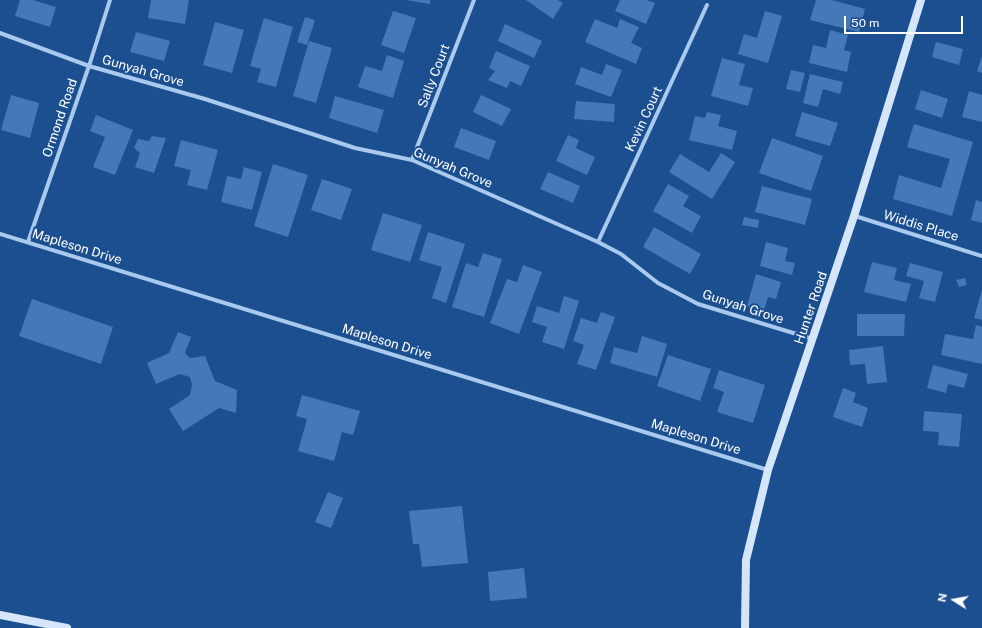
<!DOCTYPE html>
<html>
<head>
<meta charset="utf-8">
<style>
  body { margin:0 }
  #map { position:relative; width:982px; height:628px; overflow:hidden; background:#1b4f8f; font-family:"Public Sans",sans-serif }
  canvas { display:block }
  .north { position:absolute; left:934px; top:580px; width:40px; height:40px; -webkit-text-stroke:3px #1b4f8f; paint-order:stroke; rotate:281deg; font-size:11px; font-weight:700; line-height:16px; text-align:center; color:#fff }
  .north::after { content:''; display:block; margin:auto; width:14px; height:18px; background:#fff; clip-path:polygon(50% 0,100% 100%,50% 72%,0 100%) }
  .scale { position:absolute; left:844px; top:16px; width:119px; height:18px; box-sizing:border-box; border:2px solid #fff; border-top:0; padding-left:5px; font-size:12px; line-height:14px; white-space:nowrap; color:#fff; -webkit-text-stroke:3px #1b4f8f; paint-order:stroke }
</style>
</head>
<body>
<div id="map">
<canvas width="982" height="628"></canvas>
<div class="north">N</div>
<div class="scale">50 m</div>
</div>
<script>
const c = document.querySelector('canvas').getContext('2d');
c.lineJoin = 'round';
function fillPath(path, color) { c.fillStyle = color; c.fill(path, 'evenodd'); }
const poly = rows => new Path2D(rows.map(r => 'M' + r).join(''));
function trace(path, color, width, dash) { c.strokeStyle = color; c.lineWidth = width; c.lineCap = dash ? 'butt' : 'round'; c.setLineDash(dash || []); c.stroke(path); }
function label(font, color, halo, rows, align = 'center') {
  c.font = font + ' "Public Sans",sans-serif'; c.lineWidth = 4; c.setLineDash([]); c.textBaseline = 'middle'; c.strokeStyle = halo; c.fillStyle = color; for (const [text, x, y, turn = 0] of rows) {
    c.save(); c.translate(x, y); c.rotate((+turn || 0) * Math.PI / 180); c.textAlign = isNaN(turn) ? turn : align; if (halo) c.strokeText(text, 0, 0); c.fillText(text, 0, 0); c.restore();
  }
}
fillPath(poly([
  [20,0,33,0,56,7,50,27,15,16],
  [151,0,189,0,185,24,148,18],
  [406,0,430,0,430,4],
  [526,0,558,0,563,3,553,19],
  [620,0,647,0,655,3,646,24,615,11],
  [816,0,832,0,865,9,859,32,810,20],
  [393,11,416,18,404,53,381,45],
  [765,11,782,16,768,63,738,54,744,34,757,38],
  [305,17,315,20,307,45,297,42],
  [264,18,293,27,276,87,257,82,261,69,250,66],
  [595,19,617,28,620,19,639,27,631,43,642,48,636,64,585,42],
  [215,22,244,30,232,73,203,65],
  [505,24,542,41,534,58,498,41],
  [830,30,848,35,844,50,851,52,847,72,809,63,813,45,826,48],
  [136,32,170,41,164,61,130,52],
  [309,41,332,48,316,103,293,96],
  [936,42,963,49,959,65,932,57],
  [496,51,530,66,521,86,510,81,507,88,488,80,495,71,489,68],
  [387,55,404,61,393,98,358,87,365,66,382,71],
  [982,56,982,73,977,71],
  [722,58,745,64,739,85,753,88,748,106,711,96],
  [606,64,622,70,611,97,575,84,581,67,602,75],
  [791,70,805,73,800,92,786,89],
  [810,74,843,82,840,94,823,89,818,107,803,103],
  [921,90,948,99,942,118,915,109],
  [969,91,982,95,982,122,962,117],
  [11,95,39,103,30,138,1,130],
  [481,95,511,109,502,126,473,112],
  [335,96,384,110,377,133,329,118],
  [576,101,615,104,614,122,574,119],
  [707,112,721,115,718,126,737,131,732,150,689,140,695,116,705,118],
  [802,112,838,123,830,146,795,136],
  [96,115,133,130,115,175,93,167,105,137,90,131],
  [914,124,973,142,952,216,893,199,899,175,941,188,950,159,907,147],
  [461,128,496,141,489,160,454,147],
  [568,135,579,140,576,148,595,157,587,175,556,161],
  [152,136,166,138,154,173,135,167,140,153,134,148,138,139,149,141],
  [772,138,823,156,811,191,759,173],
  [181,140,218,150,207,190,187,185,191,170,174,166],
  [721,153,735,162,712,199,669,172,680,154,709,172],
  [273,164,308,175,288,237,254,226],
  [244,167,262,172,252,210,221,202,227,176,241,179],
  [548,172,580,186,573,203,540,189],
  [322,179,352,189,341,220,311,210],
  [668,184,689,196,683,206,701,216,692,233,653,211],
  [762,186,812,199,805,225,755,212],
  [976,200,982,202,982,223,971,220],
  [383,213,422,225,410,262,371,250],
  [744,217,759,220,758,228,742,225],
  [654,227,701,254,690,274,643,247],
  [428,232,465,244,446,303,432,298,442,267,419,260],
  [766,242,788,248,785,261,795,263,792,275,760,266],
  [483,253,502,259,484,317,452,307,466,263,478,267],
  [872,262,897,268,894,280,911,284,906,302,864,292],
  [910,263,943,272,935,302,919,298,924,281,906,276],
  [523,265,542,272,519,334,490,323,507,279,517,282],
  [756,274,781,282,776,299,768,297,764,310,747,306],
  [965,278,967,285,959,287,956,280],
  [982,290,982,320,974,318],
  [564,296,579,301,564,349,542,342,547,327,532,322,537,306,559,313],
  [32,299,113,327,101,364,19,336],
  [601,312,615,317,596,370,577,364,584,345,573,341,581,318,597,323],
  [857,314,905,314,904,336,857,336],
  [976,325,982,327,982,364,941,355,945,334,973,339],
  [178,332,191,337,185,353,190,358,205,356,215,381,237,390,236,413,219,408,183,431,169,409,190,395,192,385,190,377,180,374,156,384,147,363,169,353],
  [642,336,667,344,657,377,610,363,614,347,637,353],
  [883,346,887,382,867,384,865,364,850,365,849,350],
  [668,355,711,369,700,401,657,386],
  [933,365,968,374,964,388,948,384,946,393,927,388],
  [719,370,765,385,753,423,717,412,724,392,713,388],
  [843,388,856,393,853,402,868,408,862,427,833,417],
  [302,395,360,411,353,435,342,432,334,461,298,451,307,419,296,416],
  [924,411,962,414,959,447,938,445,939,432,923,431],
  [328,492,343,498,331,528,315,522],
  [462,506,468,563,422,567,419,544,413,544,409,511],
  [524,568,527,598,490,601,488,572]
]), '#4478b7');
trace(poly([
  [0,33,89,66,205,99,355,148,412,160,598,242,621,254,658,283,698,304,813,339],
  [412,160,474,0],
  [855,216,982,256],
  [0,234,768,470],
  [28,242,89,66,110,0],
  [598,242,707,5]
]), '#a9c9ee', 4);
trace(poly([
  [0,615,67,628],
  [745,628,746,560,768,470,854,216,921,0]
]), '#d6e6fa', 8);
label('13px', '#fff', '#1b4f8f', [
  ["Gunyah Grove",143,71,16],
  ["Sally Court",434,76,-69],
  ["Ormond Road",60,118,-71],
  ["Kevin Court",644,119,-65],
  ["Gunyah Grove",453,168,23],
  ["Widdis Place",921,226,17],
  ["Mapleson Drive",77,247,17],
  ["Gunyah Grove",743,307,18],
  ["Hunter Road",811,308,-71],
  ["Mapleson Drive",387,342,17],
  ["Mapleson Drive",696,437,17]
]);
</script>
</body>
</html>
